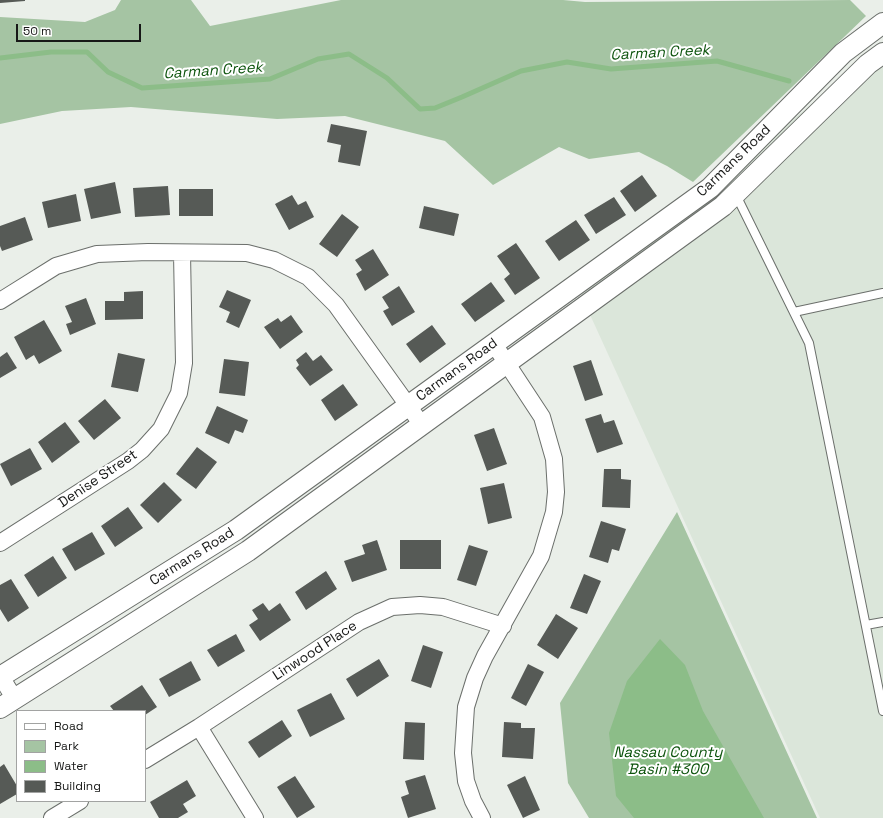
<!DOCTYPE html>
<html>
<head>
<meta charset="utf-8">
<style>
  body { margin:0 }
  #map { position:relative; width:883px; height:818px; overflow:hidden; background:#eaefe9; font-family:"Space Grotesk",sans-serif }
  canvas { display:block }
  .legend { position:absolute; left:16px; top:710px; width:130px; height:92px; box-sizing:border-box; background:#fff; border:1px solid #a2a3a2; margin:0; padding:5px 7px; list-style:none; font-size:12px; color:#171817 }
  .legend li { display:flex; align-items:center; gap:8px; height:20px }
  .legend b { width:20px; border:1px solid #a2a3a2 }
  .scale { position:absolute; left:16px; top:24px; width:125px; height:18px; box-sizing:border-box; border:2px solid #171817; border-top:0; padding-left:5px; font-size:12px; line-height:14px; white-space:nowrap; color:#171817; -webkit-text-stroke:3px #fff; paint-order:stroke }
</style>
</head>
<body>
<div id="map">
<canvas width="883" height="818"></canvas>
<ul class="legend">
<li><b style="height:5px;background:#fff"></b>Road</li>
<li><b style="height:11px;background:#a5c4a3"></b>Park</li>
<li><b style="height:11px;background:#8cbd88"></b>Water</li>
<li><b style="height:11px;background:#565a56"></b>Building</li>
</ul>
<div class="scale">50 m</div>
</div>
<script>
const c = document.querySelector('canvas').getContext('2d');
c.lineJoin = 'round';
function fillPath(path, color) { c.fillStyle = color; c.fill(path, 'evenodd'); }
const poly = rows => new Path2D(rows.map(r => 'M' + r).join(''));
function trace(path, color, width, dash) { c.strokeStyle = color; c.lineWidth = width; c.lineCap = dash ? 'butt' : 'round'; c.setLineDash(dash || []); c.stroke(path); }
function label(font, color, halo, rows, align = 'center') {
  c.font = font + ' "Space Grotesk",sans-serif'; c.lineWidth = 4; c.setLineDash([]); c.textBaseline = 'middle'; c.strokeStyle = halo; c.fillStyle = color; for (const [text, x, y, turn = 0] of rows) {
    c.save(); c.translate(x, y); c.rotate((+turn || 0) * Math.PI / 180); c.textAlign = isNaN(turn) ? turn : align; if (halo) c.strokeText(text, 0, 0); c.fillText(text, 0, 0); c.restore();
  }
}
fillPath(poly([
  [883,45,883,818,820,818,581,295]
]), '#dbe6da');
fillPath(poly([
  [121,0,191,0,210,26,341,0,563,0,585,2,850,0,866,16,693,182,667,166,639,152,589,159,559,147,493,185,445,141,345,116,277,119,131,107,62,111,0,124,0,17,85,22,115,10],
  [677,512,817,818,589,818,568,783,560,703]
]), '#a5c4a3');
fillPath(poly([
  [660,639,685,665,703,711,764,818,634,818,616,796,609,733,627,681]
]), '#8cbd88');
trace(poly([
  [0,58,51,52,87,52,108,72,142,88,270,79,318,59,349,54,387,78,420,109,435,108,462,97,521,71,567,62,611,69,717,61,789,81]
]), '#8cbd88', 5);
fillPath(poly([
  [0,0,25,0,25,1,0,3],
  [331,124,367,131,360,166,338,162,341,145,327,142],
  [642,175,657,196,635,212,620,191],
  [115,182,121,213,91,219,84,189],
  [168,186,170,215,135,217,133,188],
  [179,189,213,189,213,216,179,216],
  [76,194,81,221,48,228,42,202],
  [292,195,298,205,306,201,314,217,289,230,275,204],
  [614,197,626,215,596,234,584,215],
  [424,206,459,214,454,236,419,228],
  [342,214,359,227,337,257,319,244],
  [25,217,33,240,2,251,0,246,0,226],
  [576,220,590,240,559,261,545,241],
  [516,243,540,278,515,295,504,279,510,274,497,256],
  [373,249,389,275,365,291,356,274,362,270,355,260],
  [491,282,505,301,475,322,461,304],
  [399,286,415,312,392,326,383,311,389,308,382,297],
  [227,290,251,300,239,328,226,322,230,312,219,307],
  [143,291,143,319,105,320,105,301,124,301,124,292],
  [86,298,96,324,70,335,66,324,72,322,65,306],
  [291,315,303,332,280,349,264,327,278,318,281,322],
  [44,320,62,351,39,364,34,355,26,360,14,337],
  [432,325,446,344,420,363,406,344],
  [7,352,17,368,0,378,0,357],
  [306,352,313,361,321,355,333,370,310,386,296,368,299,365,296,360],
  [118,353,145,359,138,392,111,387],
  [224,359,249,362,245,396,219,393],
  [591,360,603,395,585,401,573,366],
  [343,384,358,405,335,421,321,400],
  [105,399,121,418,94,440,78,421],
  [217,406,248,420,243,433,235,430,229,444,205,433],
  [601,414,604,423,614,420,623,444,597,453,585,419],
  [65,422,80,442,52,463,38,442],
  [494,428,507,464,487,471,474,435],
  [197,447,217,462,196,489,176,474],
  [30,448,42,469,11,486,0,464],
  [604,469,621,469,621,479,631,480,630,508,602,507],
  [164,482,182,500,158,523,140,505],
  [504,483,512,518,488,524,480,488],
  [128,507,143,528,115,547,101,526],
  [601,521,626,529,619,551,612,549,608,563,589,557],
  [92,532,105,554,75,571,62,549],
  [377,540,387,570,352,582,344,561,365,554,362,545],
  [400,540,441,540,441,569,400,569],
  [469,545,488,551,476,586,457,580],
  [53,556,67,578,38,597,24,575],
  [326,571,337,589,306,610,295,592],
  [584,574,601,581,587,614,570,608],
  [11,579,29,608,8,622,0,609,0,585],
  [263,603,269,611,280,603,291,620,260,641,249,625,258,619,252,610],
  [556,614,578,628,558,659,537,645],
  [236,634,245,651,218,667,207,650],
  [423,645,443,652,431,688,411,681],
  [379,659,389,676,357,697,346,679],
  [191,661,201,680,169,697,159,679],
  [528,664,544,672,526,706,511,698],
  [142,685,157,707,145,715,145,711,114,711,110,706],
  [331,693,345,719,310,737,297,710],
  [282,720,292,736,259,758,248,742],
  [405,722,425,723,424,760,403,759],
  [504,722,521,723,521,728,535,728,533,759,502,757],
  [4,764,17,786,17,794,0,804,0,767],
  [425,775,436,809,408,818,401,797,409,794,405,781],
  [295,776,315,807,297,818,277,787],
  [525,776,540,810,523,818,507,785],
  [187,780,196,796,183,804,188,812,178,818,159,818,150,802]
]), '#565a56');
const service = poly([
  [736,195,809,343,883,711],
  [794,312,883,293],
  [866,625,883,622]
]);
const minor = poly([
  [0,301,56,266,97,254,148,252,247,253,274,260,308,277,336,305,422,425],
  [0,543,128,461,142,450,161,429,179,393,184,363,182,253],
  [0,675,14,698],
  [199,727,255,818],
  [145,760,199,727,359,622,392,607,420,605,443,607,503,626],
  [52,818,80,801],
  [482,818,473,801,466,781,463,753,466,707,475,678,485,656,541,556,554,512,556,492,554,459,542,417,494,344]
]);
const tertiary = poly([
  [0,677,236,530,710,188,843,53,883,23],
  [0,708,248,551,723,206,868,64,883,53]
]);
trace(service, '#6b6f6b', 10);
trace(minor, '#6b6f6b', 18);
trace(tertiary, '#6b6f6b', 22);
trace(service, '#fff', 8);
trace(minor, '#fff', 16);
trace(tertiary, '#fff', 20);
label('14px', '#171817', '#fff', [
  ["Carmans Road",734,161,-44],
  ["Carmans Road",457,370,-36],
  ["Denise Street",98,479,-34],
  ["Carmans Road",192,557,-32],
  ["Linwood Place",315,651,-33]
]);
label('italic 15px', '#0c530c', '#fff', [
  ["Carman Creek",660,53,-3],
  ["Carman Creek",213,71,-4],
  ["Nassau County",668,753],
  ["Basin #300",668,770]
]);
</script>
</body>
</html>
